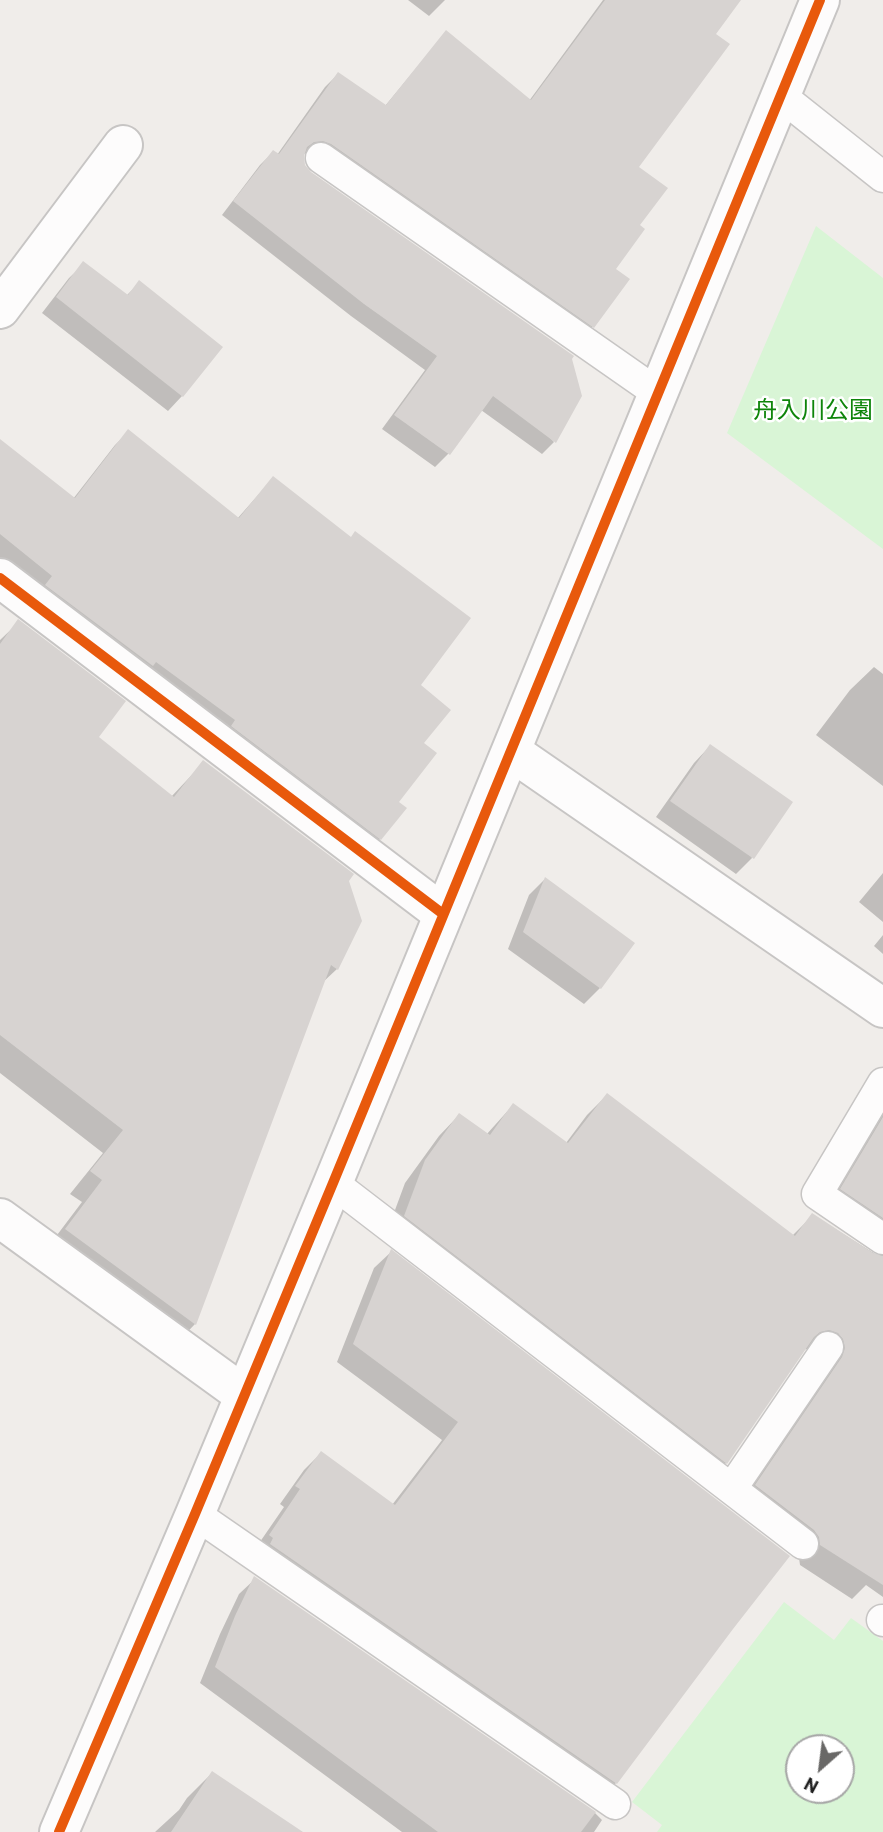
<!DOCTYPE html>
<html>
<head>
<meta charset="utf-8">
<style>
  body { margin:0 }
  #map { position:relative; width:883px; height:1832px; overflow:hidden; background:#f0edea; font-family:Barlow,sans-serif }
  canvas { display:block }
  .north { position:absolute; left:785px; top:1734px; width:70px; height:70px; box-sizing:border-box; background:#fff; border:2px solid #a6a6a6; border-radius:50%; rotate:208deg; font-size:19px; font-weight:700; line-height:28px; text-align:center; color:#212121 }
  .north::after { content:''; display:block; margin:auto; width:24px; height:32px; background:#696867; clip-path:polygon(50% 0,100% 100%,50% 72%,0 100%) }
</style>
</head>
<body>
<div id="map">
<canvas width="883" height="1832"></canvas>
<div class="north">N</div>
</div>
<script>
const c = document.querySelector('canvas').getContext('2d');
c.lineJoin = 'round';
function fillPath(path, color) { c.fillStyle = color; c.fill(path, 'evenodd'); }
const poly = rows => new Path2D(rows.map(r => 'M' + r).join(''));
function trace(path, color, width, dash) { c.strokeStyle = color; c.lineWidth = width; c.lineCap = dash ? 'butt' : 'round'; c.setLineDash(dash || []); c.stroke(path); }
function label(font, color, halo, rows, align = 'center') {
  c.font = font + ' Barlow,"Noto Sans JP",sans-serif'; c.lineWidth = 5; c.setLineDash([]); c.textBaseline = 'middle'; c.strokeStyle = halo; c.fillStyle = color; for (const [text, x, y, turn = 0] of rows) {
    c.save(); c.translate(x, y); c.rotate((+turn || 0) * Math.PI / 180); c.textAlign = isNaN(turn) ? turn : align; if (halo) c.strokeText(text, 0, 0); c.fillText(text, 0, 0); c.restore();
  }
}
fillPath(poly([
  [816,226,883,278,883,549,727,433],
  [784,1602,834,1640,851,1618,883,1641,883,1832,657,1832,662,1825,632,1802],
  [841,1748,841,1790,799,1790,799,1748]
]), '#d9f5d6');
fillPath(poly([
  [408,0,445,0,429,16],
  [603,0,739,0,714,34,636,167,638,226,614,270,593,326,580,339,309,153,303,154,303,165,554,442,542,454,481,410,448,454,435,467,382,429,425,370,351,316,222,215,260,165,273,152,277,155,325,87,338,74,385,106,446,32,529,101],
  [84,264,126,296,139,283,182,396,168,411,42,313,69,278],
  [129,431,237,519,273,478,418,685,422,743,380,839,367,852,0,558,0,465,73,499,115,445],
  [19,622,96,737,171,797,204,762,347,881,337,969,322,983,195,1324,174,1346,45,1251,82,1202,70,1194,103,1153,0,1073,0,640],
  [874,667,883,674,883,786,816,735,850,690],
  [710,746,752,858,736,874,656,817,694,763],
  [883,873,883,922,859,902],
  [545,879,600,988,584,1004,508,949,529,895],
  [883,935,883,954,874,946],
  [607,1095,792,1236,813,1215,880,1257,878,1252,821,1210,883,1112,883,1597,866,1585,852,1599,800,1565,799,1558,736,1506,818,1353,807,1349,802,1350,726,1463,706,1483,385,1237,405,1183,439,1136,459,1115,486,1135,513,1105,566,1143,587,1115],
  [391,1252,616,1783,599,1800,253,1552,284,1507,280,1504,304,1470,321,1453,392,1505,442,1440,337,1362,374,1268],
  [255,1579,595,1813,602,1820,594,1832,402,1832,200,1683,220,1634,239,1594],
  [212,1773,300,1832,155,1832,179,1810,187,1798]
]), '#0003');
fillPath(poly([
  [605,0,741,0,716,34,730,44,639,167,668,188,640,225,645,229,616,269,630,279,594,328,331,144,323,141,314,142,307,147,304,156,305,165,311,172,574,356,572,359,582,396,556,443,493,396,450,455,394,415,437,356,364,304,233,201,273,150,279,154,338,72,386,105,446,30,531,100],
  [83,261,128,295,139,280,223,347,183,397,56,297],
  [128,429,239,518,273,476,351,537,355,531,471,618,421,685,451,710,424,743,437,753,399,802,407,808,381,840,231,726,235,720,156,662,153,666,45,585,52,576,0,534,0,439,75,498],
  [18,619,126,701,99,737,174,797,203,760,354,874,349,881,362,921,338,970,331,965,196,1325,65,1229,102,1180,90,1171,123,1130,0,1035,0,644],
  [710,744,793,802,754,859,670,801],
  [545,877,635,943,601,989,523,932],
  [607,1093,795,1236,812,1213,873,1253,883,1256,883,1585,820,1545,819,1537,814,1530,755,1485,842,1357,845,1348,843,1339,838,1333,829,1330,820,1332,814,1337,727,1464,404,1216,425,1160,459,1113,490,1135,513,1103,568,1143],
  [883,1117,883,1218,840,1189],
  [391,1249,790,1556,733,1629,617,1784,270,1544,273,1538,269,1535,300,1489,295,1486,321,1451,395,1505,458,1422,353,1344],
  [254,1576,596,1812,581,1832,438,1832,215,1667,235,1616],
  [212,1771,303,1832,171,1832]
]), '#d7d3d1');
const service = poly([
  [781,96,883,177],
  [321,158,659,394],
  [883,1083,817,1194,883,1239],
  [333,1183,803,1544],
  [732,1488,828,1347],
  [195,1514,615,1804],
  [882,1620,883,1621]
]);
const minor = poly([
  [0,309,123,145],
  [0,578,443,914],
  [512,752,883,1008],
  [0,1218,244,1395]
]);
const tertiary = poly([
  [59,1832,195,1514,333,1183,820,0]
]);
trace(service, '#c7c5c4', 33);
trace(minor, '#c7c5c4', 42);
trace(tertiary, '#c7c5c4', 42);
trace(service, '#fdfcfc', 30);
trace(minor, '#fdfcfc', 38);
trace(tertiary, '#fdfcfc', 38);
trace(poly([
  [0,578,443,914],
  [59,1832,195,1514,333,1183,820,0]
]), '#e8590c', 10);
label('24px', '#0e850a', '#fff', [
  ["舟入川公園",813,410]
]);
</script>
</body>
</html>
